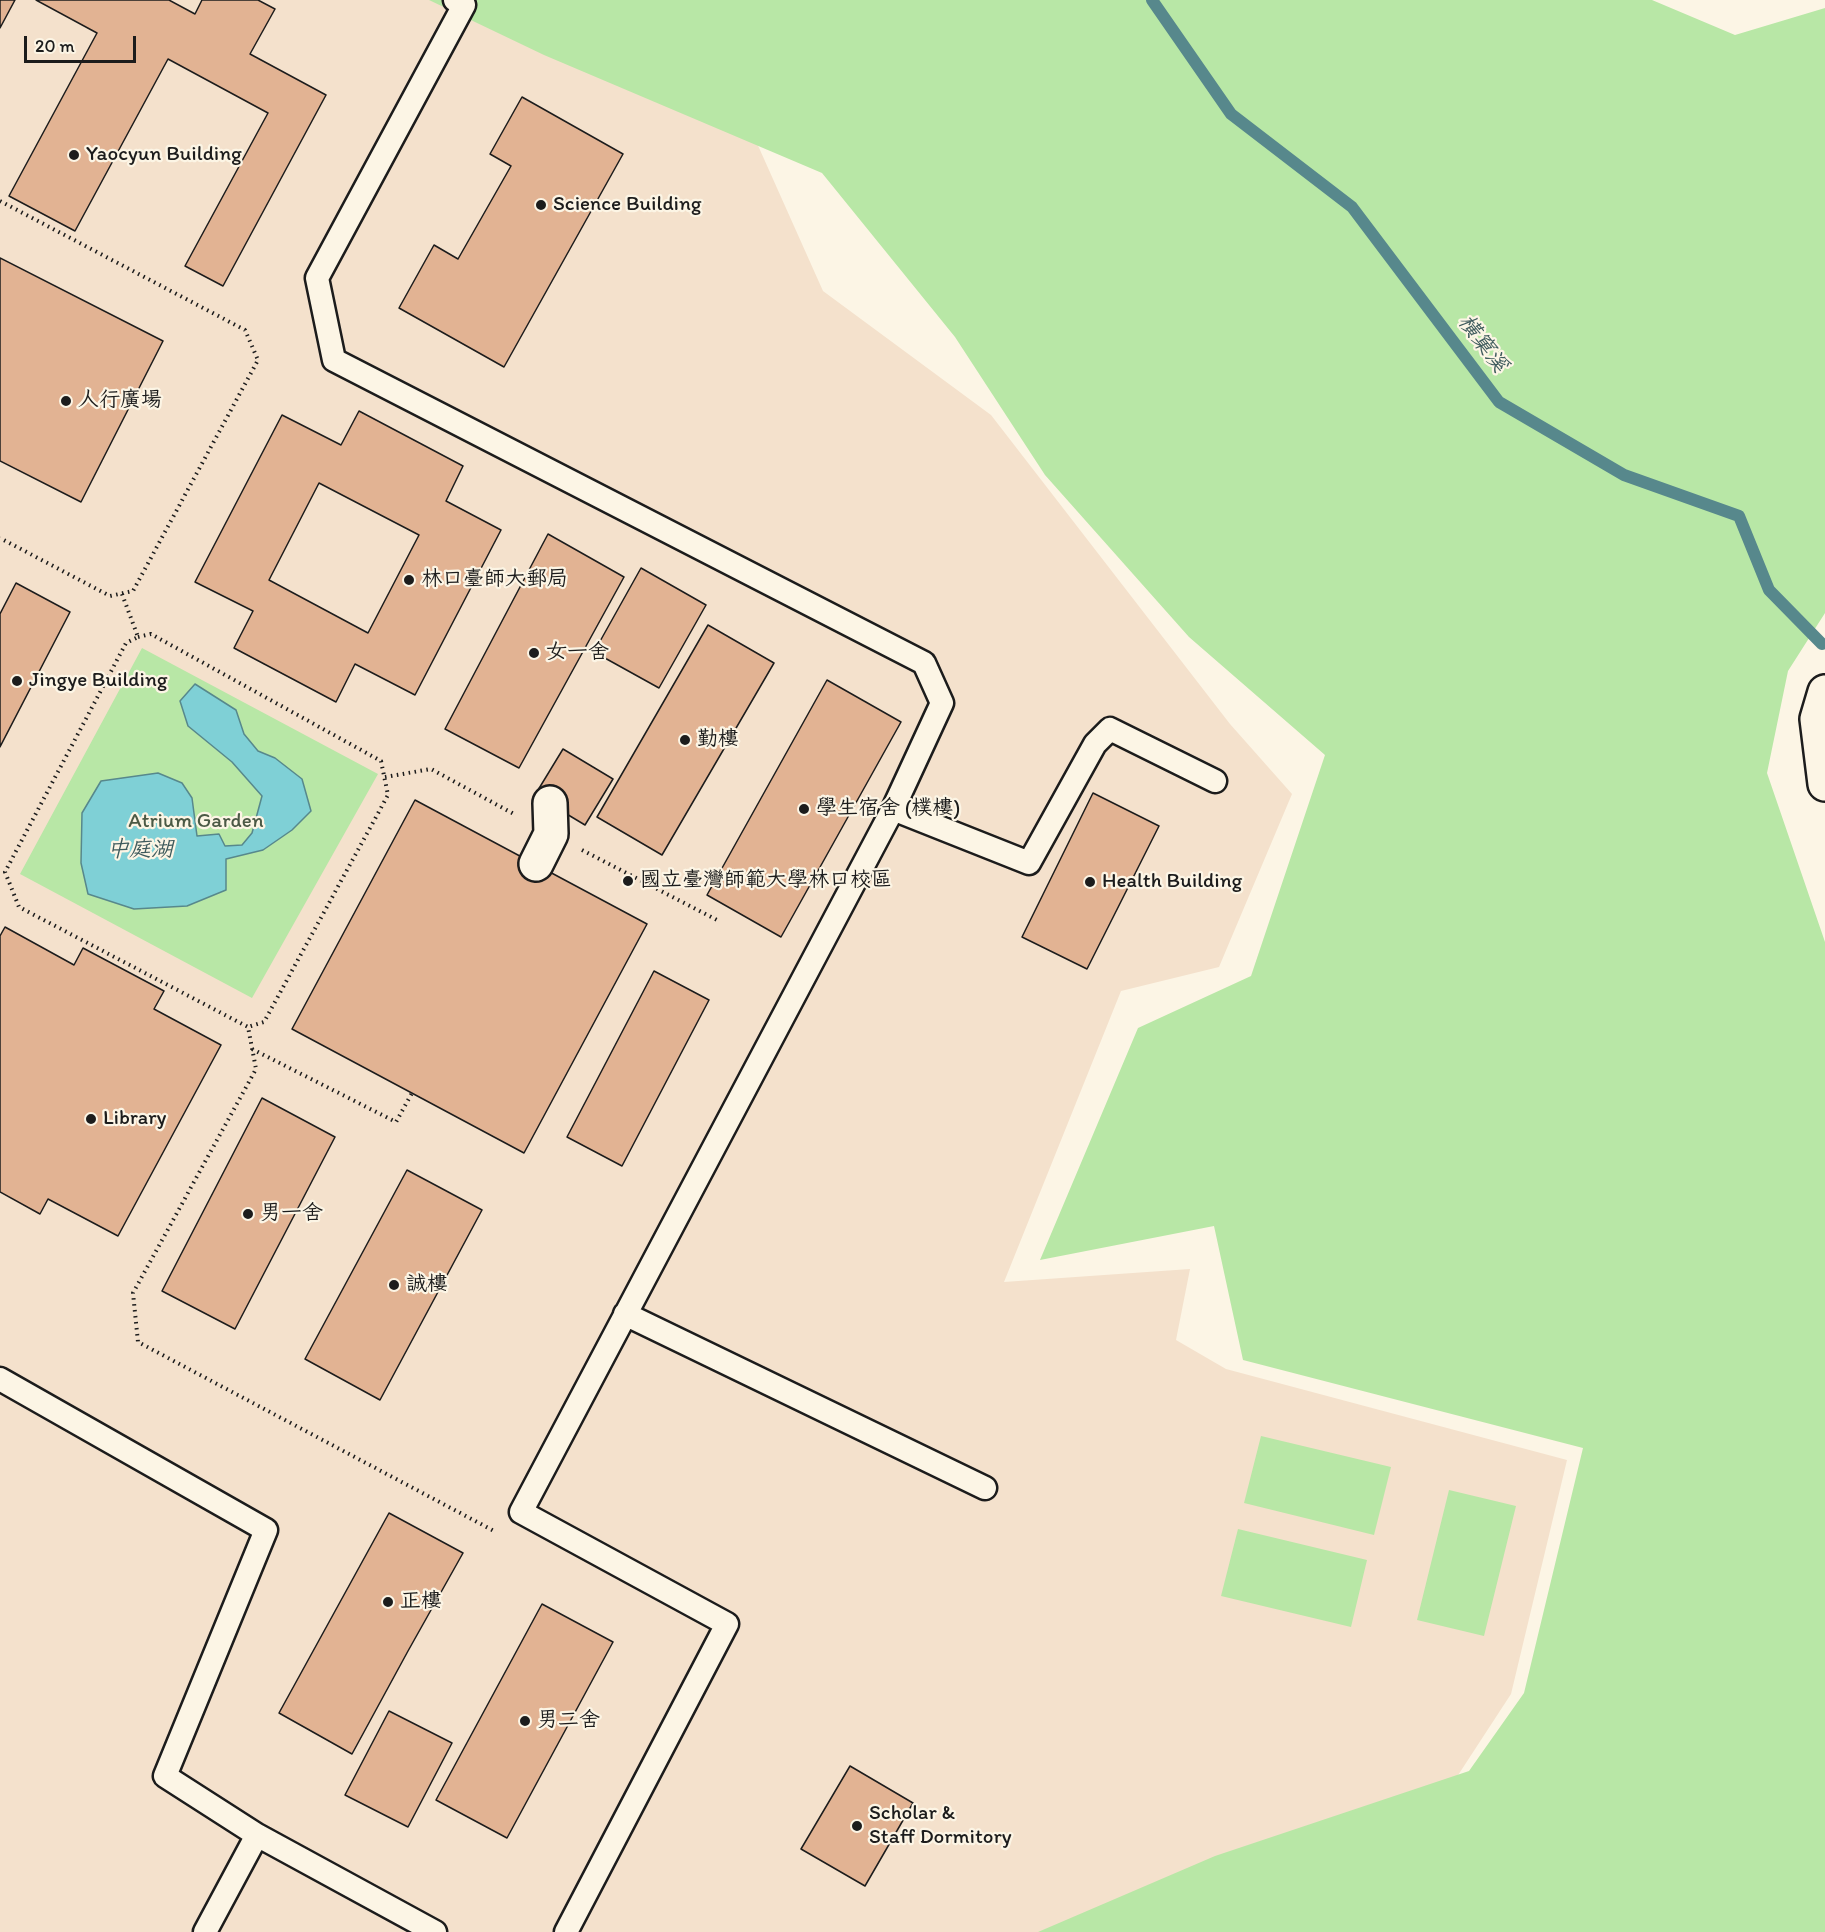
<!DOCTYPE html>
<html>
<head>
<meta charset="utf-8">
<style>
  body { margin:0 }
  #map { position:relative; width:1825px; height:1932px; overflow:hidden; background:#fcf5e5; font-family:Itim,sans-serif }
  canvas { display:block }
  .scale { position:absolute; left:24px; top:36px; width:112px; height:27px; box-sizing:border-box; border:3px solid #1c1c1c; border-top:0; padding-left:8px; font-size:18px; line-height:21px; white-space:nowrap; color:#1c1c1c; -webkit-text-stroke:4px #fcf5e5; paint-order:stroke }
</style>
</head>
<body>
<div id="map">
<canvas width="1825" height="1932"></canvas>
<div class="scale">20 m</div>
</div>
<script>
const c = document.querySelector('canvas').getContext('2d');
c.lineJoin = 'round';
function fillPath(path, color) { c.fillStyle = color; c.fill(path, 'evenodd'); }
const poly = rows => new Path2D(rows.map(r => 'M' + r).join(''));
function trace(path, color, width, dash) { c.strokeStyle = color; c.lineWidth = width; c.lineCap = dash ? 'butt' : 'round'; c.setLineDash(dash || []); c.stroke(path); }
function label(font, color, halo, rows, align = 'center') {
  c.font = font + ' Itim,"LXGW WenKai TC",sans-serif'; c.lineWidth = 4.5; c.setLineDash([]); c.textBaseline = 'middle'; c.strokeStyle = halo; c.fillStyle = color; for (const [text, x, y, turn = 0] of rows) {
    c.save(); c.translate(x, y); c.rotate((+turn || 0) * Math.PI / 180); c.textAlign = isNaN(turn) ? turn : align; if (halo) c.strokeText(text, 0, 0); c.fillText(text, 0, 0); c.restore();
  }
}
fillPath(poly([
  [0,0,693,0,823,291,991,415,1230,724,1292,794,1219,967,1121,991,1004,1282,1190,1269,1176,1340,1226,1369,1567,1460,1511,1694,1417,1838,1122,1932,0,1932]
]), '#f4e1cc');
fillPath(poly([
  [429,0,1652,0,1735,35,1825,8,1825,613,1788,671,1767,773,1825,942,1825,1932,1038,1932,1215,1856,1469,1771,1524,1693,1583,1448,1243,1360,1214,1226,1040,1260,1138,1028,1251,976,1325,755,1189,637,1045,475,955,337,822,173,544,55],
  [142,648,378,774,252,998,20,874],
  [1261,1436,1391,1467,1374,1535,1244,1503],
  [1449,1490,1516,1506,1484,1636,1417,1620],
  [1238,1529,1367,1560,1351,1627,1221,1596]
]), '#b8e7a6');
const water = poly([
  [195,684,236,710,244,734,258,751,275,758,302,779,311,811,292,830,263,850,226,859,226,890,187,906,134,909,88,894,81,863,82,813,101,781,158,773,182,783,192,798,197,836,219,834,225,846,242,845,252,833,262,796,232,762,188,726,180,701,195,684]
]);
fillPath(water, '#7fd0d6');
trace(water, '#57888c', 1.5);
trace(poly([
  [1152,0,1231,114,1352,207,1499,402,1624,475,1739,516,1769,590,1822,644]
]), '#57888c', 12);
const building = poly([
  [0,0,15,0,0,28,0,0],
  [36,0,169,0,195,14,202,0,258,0,275,9,250,54,326,95,223,286,185,266,268,113,168,59,75,231,9,196,97,33,36,0],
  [522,97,623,154,504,367,399,308,434,245,458,259,511,166,490,154,522,97],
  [0,258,163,341,81,502,0,461,0,258],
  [359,411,463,466,446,501,501,530,415,695,355,664,336,702,234,648,253,611,195,582,282,415,341,445,359,411],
  [319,483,419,535,368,633,269,580,319,483],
  [548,534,624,577,519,768,445,729,548,534],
  [641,568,706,605,659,688,594,652,641,568],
  [16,583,70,612,0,747,0,614,16,583],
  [708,625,774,663,662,855,597,817,708,625],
  [827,680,901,722,781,937,707,895,827,680],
  [563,749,613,779,585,825,535,795,563,749],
  [1093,793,1159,826,1087,969,1022,937,1093,793],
  [415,800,647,924,524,1153,292,1029,415,800],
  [5,927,74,965,83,948,164,991,154,1009,221,1045,118,1236,48,1199,40,1214,0,1192,0,936,5,927],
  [654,971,709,1000,622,1166,567,1137,654,971],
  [262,1098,335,1137,235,1329,162,1291,262,1098],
  [407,1170,482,1210,380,1400,305,1359,407,1170],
  [389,1513,463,1553,408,1651,352,1754,279,1713,389,1513],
  [542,1604,613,1642,507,1838,436,1800,542,1604],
  [389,1711,452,1743,408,1827,345,1795,389,1711],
  [850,1766,913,1803,865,1886,801,1849,850,1766]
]);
fillPath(building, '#e2b393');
trace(building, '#1c1c1c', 1.5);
const service = poly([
  [455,0,464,5,317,278,334,360,924,663,942,703,893,809,521,1512,727,1624,566,1932],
  [893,809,1029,863,1095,744,1110,729,1215,781],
  [625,1314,985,1488],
  [0,1379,266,1530,165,1776,257,1835,205,1932],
  [257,1835,435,1932]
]);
const pedestrian = poly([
  [536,864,551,834,550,803]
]);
const secondary = poly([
  [1825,692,1817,719,1825,784]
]);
trace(service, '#1c1c1c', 27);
trace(pedestrian, '#1c1c1c', 38);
trace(secondary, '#1c1c1c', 38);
trace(poly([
  [0,201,245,330,258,360,133,591,110,596,0,538],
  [122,594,138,637,126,643,5,872,19,907,248,1027,256,1069,133,1293,138,1342,496,1532],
  [138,637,151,634,381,761,388,795,264,1022,248,1027],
  [385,777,431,769,514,814],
  [582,850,719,921],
  [252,1049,396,1122,412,1093]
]), '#1c1c1c', 4, [1.5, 4.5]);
trace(service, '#fcf5e5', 22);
trace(pedestrian, '#fcf5e5', 33);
trace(secondary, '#fcf5e5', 33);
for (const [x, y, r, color] of [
  [74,155,6,"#1c1c1c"],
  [541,205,6,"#1c1c1c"],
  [66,401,6,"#1c1c1c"],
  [409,580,6,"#1c1c1c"],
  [534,653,6,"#1c1c1c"],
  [17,681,6,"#1c1c1c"],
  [685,740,6,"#1c1c1c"],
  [804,809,6,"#1c1c1c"],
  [628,881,6,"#1c1c1c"],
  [1090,882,6,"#1c1c1c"],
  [91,1119,6,"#1c1c1c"],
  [248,1214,6,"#1c1c1c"],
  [394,1285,6,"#1c1c1c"],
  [388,1602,6,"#1c1c1c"],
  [525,1721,6,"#1c1c1c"],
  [857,1826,6,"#1c1c1c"]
]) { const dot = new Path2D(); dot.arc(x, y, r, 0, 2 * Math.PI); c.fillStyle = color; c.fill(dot); trace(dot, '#fcf5e5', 2); }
label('21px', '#1c1c1c', '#fcf5e5', [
  ["Yaocyun Building",86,155],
  ["Science Building",553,205],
  ["人行廣場",78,401],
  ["林口臺師大郵局",421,580],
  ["女一舍",546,653],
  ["Jingye Building",29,681],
  ["勤樓",697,740],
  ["學生宿舍 (樸樓)",816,809],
  ["國立臺灣師範大學林口校區",640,881],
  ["Health Building",1102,882],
  ["Library",103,1119],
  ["男一舍",260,1214],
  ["誠樓",406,1285],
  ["正樓",400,1602],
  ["男二舍",537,1721],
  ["Scholar &",869,1814],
  ["Staff Dormitory",869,1838]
], 'left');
label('21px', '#4b5945', '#fcf5e5', [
  ["Atrium Garden",196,822]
]);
label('italic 22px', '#3f5b5d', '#fcf5e5', [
  ["橫窠溪",1482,344,53],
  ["中庭湖",140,850]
]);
</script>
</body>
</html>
